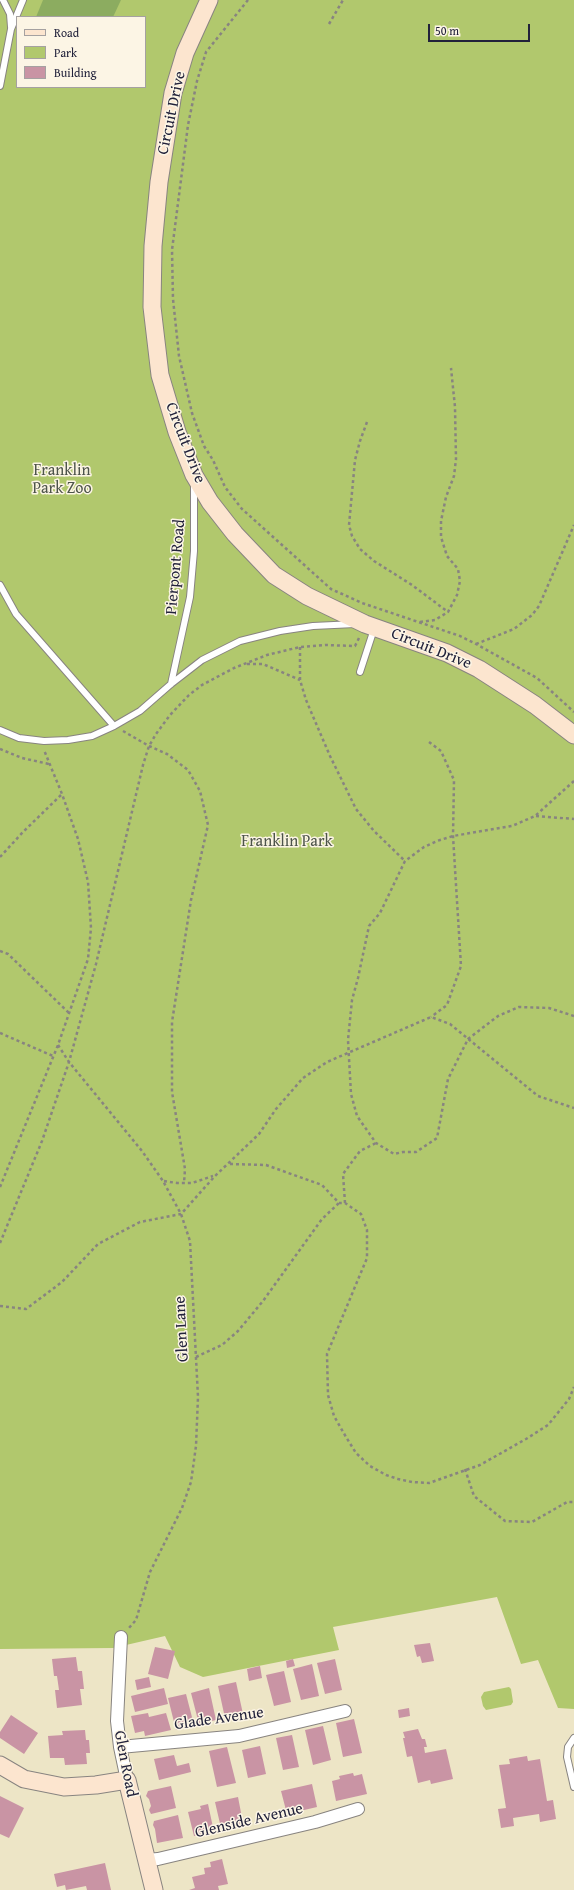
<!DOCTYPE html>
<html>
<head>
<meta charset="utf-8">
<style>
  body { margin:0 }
  #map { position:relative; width:574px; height:1890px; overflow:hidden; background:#ede5c6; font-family:"Gentium Book Plus",serif }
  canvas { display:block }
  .legend { position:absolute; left:16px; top:16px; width:130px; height:72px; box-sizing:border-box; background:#fcf5e5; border:1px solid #a5a1a1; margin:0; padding:5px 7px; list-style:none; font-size:12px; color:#22223b }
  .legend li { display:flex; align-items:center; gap:8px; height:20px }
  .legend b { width:20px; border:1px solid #a5a1a1 }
  .scale { position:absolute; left:428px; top:24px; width:102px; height:18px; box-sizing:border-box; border:2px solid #22223b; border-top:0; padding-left:5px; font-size:12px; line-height:14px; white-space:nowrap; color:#22223b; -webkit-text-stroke:3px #fcf5e5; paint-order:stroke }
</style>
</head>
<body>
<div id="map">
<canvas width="574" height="1890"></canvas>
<ul class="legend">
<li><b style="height:5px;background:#fce5cf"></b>Road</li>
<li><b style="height:11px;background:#b1c86d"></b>Park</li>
<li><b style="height:11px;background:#c994a4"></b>Building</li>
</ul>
<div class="scale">50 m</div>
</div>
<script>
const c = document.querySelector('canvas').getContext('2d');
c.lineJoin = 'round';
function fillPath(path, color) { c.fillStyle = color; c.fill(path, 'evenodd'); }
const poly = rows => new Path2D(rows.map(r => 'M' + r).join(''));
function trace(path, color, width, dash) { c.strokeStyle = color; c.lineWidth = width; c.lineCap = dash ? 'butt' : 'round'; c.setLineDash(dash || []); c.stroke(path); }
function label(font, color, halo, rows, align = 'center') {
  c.font = font + ' "Gentium Book Plus",serif'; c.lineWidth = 3; c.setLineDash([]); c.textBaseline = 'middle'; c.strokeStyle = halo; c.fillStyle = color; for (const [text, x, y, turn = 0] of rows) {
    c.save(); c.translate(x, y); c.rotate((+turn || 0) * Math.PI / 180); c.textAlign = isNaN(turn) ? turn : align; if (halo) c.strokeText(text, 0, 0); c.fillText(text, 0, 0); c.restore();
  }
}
fillPath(poly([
  [0,0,574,0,574,1709,558,1708,538,1660,521,1664,497,1597,333,1627,339,1650,203,1677,180,1667,165,1636,113,1648,0,1649],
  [17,17,145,17,145,87,17,87],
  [509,1687,511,1689,513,1702,511,1705,486,1710,483,1706,481,1697,484,1692]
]), '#b1c86d');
fillPath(poly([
  [43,0,121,0,113,17,36,17]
]), '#8cac60');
fillPath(poly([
  [430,1643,434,1661,422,1663,420,1656,417,1657,414,1645],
  [155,1647,175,1651,168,1679,148,1674],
  [76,1657,78,1671,82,1671,84,1689,80,1689,82,1705,57,1708,55,1690,59,1690,57,1676,54,1676,52,1659],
  [293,1659,295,1666,287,1668,286,1661],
  [335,1659,342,1690,325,1694,317,1663],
  [312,1664,319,1696,301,1700,293,1669],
  [260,1666,262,1678,249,1681,247,1669],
  [284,1671,291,1702,274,1706,266,1675],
  [149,1677,151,1687,137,1690,135,1680],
  [236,1682,243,1714,225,1718,218,1686],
  [164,1688,168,1704,135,1712,131,1696],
  [209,1688,216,1720,199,1724,191,1693],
  [186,1694,194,1725,176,1730,168,1698],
  [409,1708,410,1716,399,1718,398,1710],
  [148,1713,149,1717,166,1713,171,1730,145,1736,144,1731,135,1733,131,1716],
  [11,1715,38,1733,24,1754,0,1738,0,1732],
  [354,1719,362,1753,343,1757,336,1723],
  [323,1726,331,1760,313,1765,305,1730],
  [418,1729,422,1739,425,1739,427,1747,424,1747,425,1753,446,1749,453,1779,431,1784,430,1780,418,1783,412,1756,407,1757,403,1738,405,1738,403,1732],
  [85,1730,86,1740,89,1740,90,1753,86,1753,87,1764,65,1765,64,1758,50,1758,48,1736,63,1735,62,1731],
  [292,1735,299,1767,283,1770,276,1738],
  [260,1746,266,1774,248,1778,242,1750],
  [227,1747,236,1783,217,1787,209,1751],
  [174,1755,177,1766,189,1763,191,1772,159,1780,154,1759],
  [527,1756,528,1761,540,1759,547,1801,553,1800,556,1819,540,1822,539,1814,513,1818,514,1826,501,1828,498,1809,506,1808,499,1765,510,1764,509,1759],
  [353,1773,354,1776,362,1774,367,1794,336,1801,332,1781,340,1779,339,1776],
  [312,1784,317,1807,287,1814,281,1791],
  [171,1786,176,1808,151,1814,149,1810,151,1806,149,1799,146,1796,148,1791],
  [0,1796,24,1808,9,1838,0,1834],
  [238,1797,243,1823,221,1828,215,1802],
  [208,1804,214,1832,194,1836,188,1812,201,1809,200,1806],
  [178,1815,183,1838,157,1843,155,1829,153,1825,154,1821],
  [222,1859,228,1884,218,1886,219,1890,189,1890,195,1888,192,1877,205,1874,204,1868,211,1867,210,1862],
  [105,1863,111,1890,87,1890,86,1886,66,1890,65,1885,57,1887,54,1874]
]), '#c994a4');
const lane = poly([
  [3,0,10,14,11,27],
  [0,86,11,29,23,0],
  [0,585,16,614,114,726],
  [360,672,374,629],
  [171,684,190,597,194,551,194,484],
  [0,730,19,738,44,741,68,740,92,736,114,726,140,711,171,684,202,660,240,641,280,631,313,626,355,624],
  [574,1738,568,1747,567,1757,574,1787]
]);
const street = poly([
  [121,1637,117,1721,120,1747,127,1780],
  [120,1747,239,1736,345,1711],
  [147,1860,158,1859,315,1822,358,1809]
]);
const secondary = poly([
  [209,0,185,53,173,93,159,182,153,246,152,307,160,375,177,432,194,475,210,502,235,534,274,575,307,596,365,624,447,653,479,669,535,705,574,735],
  [0,1765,24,1779,64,1787,96,1785,127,1780,154,1890]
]);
trace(lane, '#888480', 8);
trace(street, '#888480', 14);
trace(secondary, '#888480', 19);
trace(poly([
  [248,0,206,52,197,81,188,125,172,250,173,299,179,356,192,413,204,446,213,460,225,487,242,509,331,589,362,603,460,636,476,644,537,678,574,712],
  [329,24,343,0],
  [367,422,360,441,355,460,349,525,352,536,360,549,374,561,412,585,448,612],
  [420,622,435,620,448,612,457,595,460,581,458,569,447,556,441,537,441,521,446,497,454,476,456,459,455,407,451,368],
  [476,644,514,629,532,615,539,606,574,525],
  [300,647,300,680,306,700,330,756,356,809,374,831,405,861],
  [247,664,263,664,300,680],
  [123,731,149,746,167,754,188,770,200,791,208,825,191,900,172,1022,172,1092,185,1169,184,1183],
  [429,742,441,751,454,780,453,836,461,966,447,1005,431,1017],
  [0,749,22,758,49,764],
  [574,781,535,816,512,826,453,836,437,841,424,847,405,861,380,913,369,926,358,978,352,1000,348,1040,351,1094,357,1116,376,1143,394,1154,403,1152,416,1152,437,1138,448,1079,468,1039,498,1016,519,1007,549,1008,574,1016],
  [536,816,574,819],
  [0,857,23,832,62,794],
  [0,951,8,954,69,1013],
  [0,1033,53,1056],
  [58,1045,69,1062,142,1151,163,1181,181,1214,190,1241,198,1397,196,1446,191,1482,182,1508,150,1572,136,1620,128,1629],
  [230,1164,266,1165,322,1185,339,1203,345,1203,361,1214,367,1230,367,1258,327,1354,328,1395,334,1416,346,1437,356,1453,370,1466,386,1475,398,1479,412,1482,429,1483,480,1465,526,1439,548,1425,569,1399,574,1387],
  [164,1181,177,1183,192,1183,213,1176],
  [0,1187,58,1045,88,959,91,928,88,882,78,839,62,794,44,750],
  [345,1203,343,1174,360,1151,376,1143],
  [0,1243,42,1141,69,1062,96,964,143,765,149,746,156,734,170,715,189,695,202,685,234,668,267,655,300,647,326,645,355,646,360,636],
  [0,1306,26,1309,62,1282,98,1244,140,1222,181,1214,215,1176,259,1134,276,1109,303,1078,327,1062,431,1017,450,1024,538,1096,574,1108],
  [196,1357,222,1345,238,1331,263,1301,322,1219,339,1203],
  [465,1469,474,1496,505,1521,532,1522,567,1502,574,1502]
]), '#888480', 2.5, [3, 3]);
trace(lane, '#fff', 6);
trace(street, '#fff', 12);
trace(secondary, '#fce5cf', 17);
label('16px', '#22223b', '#fcf5e5', [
  ["Circuit Drive",172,113,-78],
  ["Circuit Drive",185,443,69],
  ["Pierpont Road",176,567,-85],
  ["Circuit Drive",431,649,22],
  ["Glen Lane",182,1329,-93],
  ["Glade Avenue",219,1719,-8],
  ["Glen Road",125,1764,79],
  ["Glenside Avenue",249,1821,-13]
]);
label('16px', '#4d544a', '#fcf5e5', [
  ["Franklin",62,471],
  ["Park Zoo",62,489],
  ["Franklin Park",287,842]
]);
</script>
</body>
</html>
